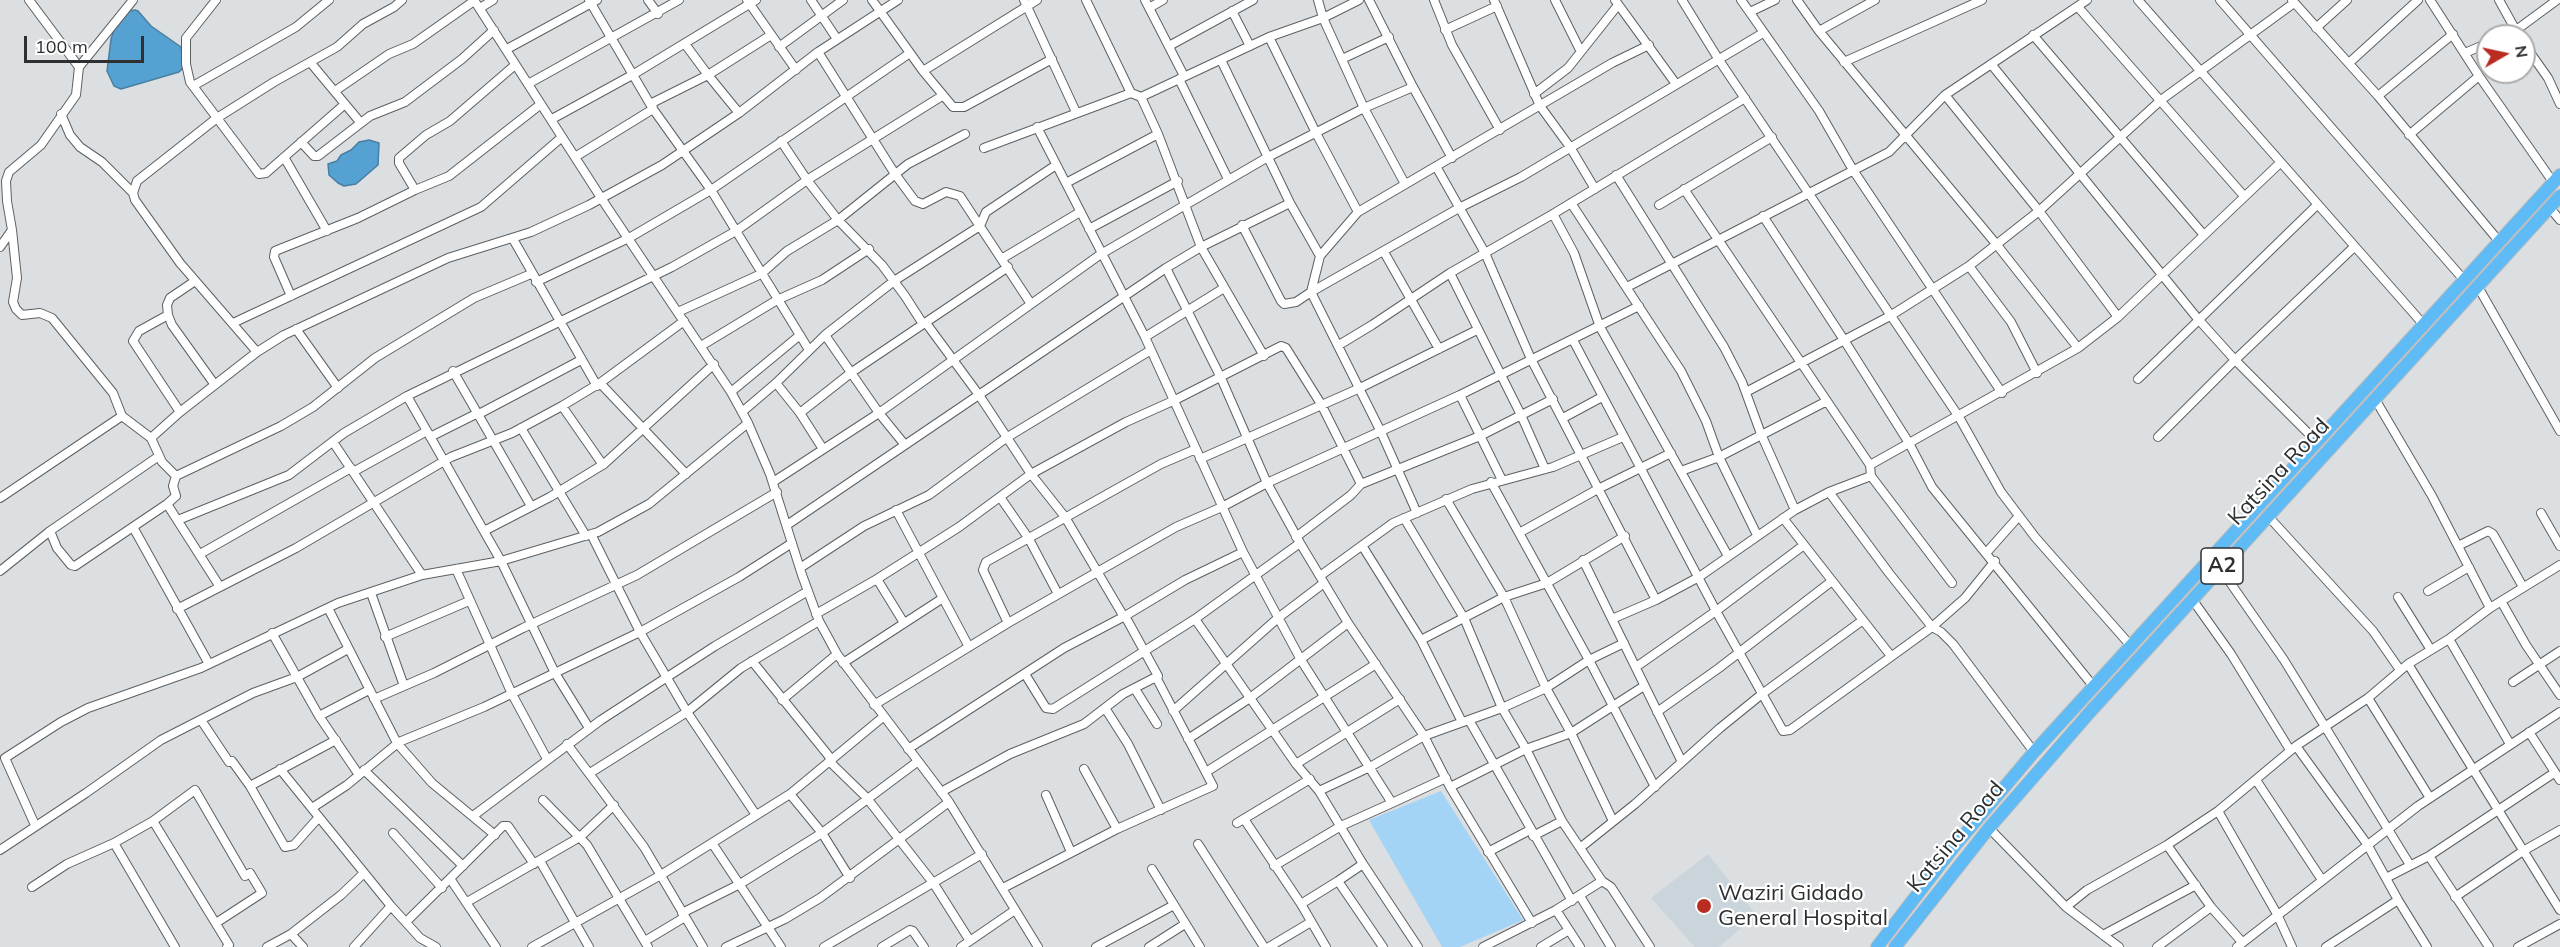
<!DOCTYPE html>
<html>
<head>
<meta charset="utf-8">
<style>
  body { margin:0 }
  #map { position:relative; width:2560px; height:947px; overflow:hidden; background:#dcdfe1; font-family:Mulish,sans-serif }
  canvas { display:block }
  .north { position:absolute; left:2476px; top:24px; width:60px; height:60px; box-sizing:border-box; background:#fff; border:2px solid #abacac; border-radius:50%; rotate:81deg; font-size:16px; font-weight:700; line-height:24px; text-align:center; color:#2e2f30 }
  .north::after { content:''; display:block; margin:auto; width:21px; height:27px; background:#ba2c22; clip-path:polygon(50% 0,100% 100%,50% 72%,0 100%) }
  .scale { position:absolute; left:24px; top:36px; width:120px; height:27px; box-sizing:border-box; border:3px solid #2e2f30; border-top:0; padding-left:8px; font-size:18px; line-height:21px; white-space:nowrap; color:#2e2f30; -webkit-text-stroke:4px #fff; paint-order:stroke }
</style>
</head>
<body>
<div id="map">
<canvas width="2560" height="947"></canvas>
<div class="north">N</div>
<div class="scale">100 m</div>
</div>
<script>
const c = document.querySelector('canvas').getContext('2d');
c.lineJoin = 'round';
function fillPath(path, color) { c.fillStyle = color; c.fill(path, 'evenodd'); }
const poly = rows => new Path2D(rows.map(r => 'M' + r).join(''));
function trace(path, color, width, dash) { c.strokeStyle = color; c.lineWidth = width; c.lineCap = dash ? 'butt' : 'round'; c.setLineDash(dash || []); c.stroke(path); }
function label(font, color, halo, rows, align = 'center') {
  c.font = font + ' Mulish,sans-serif'; c.lineWidth = 4.5; c.setLineDash([]); c.textBaseline = 'middle'; c.strokeStyle = halo; c.fillStyle = color; for (const [text, x, y, turn = 0] of rows) {
    c.save(); c.translate(x, y); c.rotate((+turn || 0) * Math.PI / 180); c.textAlign = isNaN(turn) ? turn : align; if (halo) c.strokeText(text, 0, 0); c.fillText(text, 0, 0); c.restore();
  }
}
fillPath(poly([
  [1708,854,1755,913,1754,917,1719,947,1695,947,1651,898]
]), '#cad4db');
fillPath(poly([
  [1441,791,1523,920,1460,947,1442,947,1369,820]
]), '#a3d3f5');
const water = poly([
  [135,10,138,11,151,26,181,47,184,67,179,72,121,89,114,86,107,71,111,39,116,24,128,11,135,10],
  [369,140,379,143,378,165,356,184,344,186,338,183,329,175,328,164,337,161,341,155,351,150,359,142,369,140]
]);
fillPath(water, '#55a1d2');
trace(water, '#497fa1', 1.5);
const minor = poly([
  [29,0,79,67],
  [133,0,79,67,76,95,41,145,9,172,6,181,7,201,12,230,17,278,13,302,16,309,22,315,40,313,52,318,113,393,122,416,151,438,162,462,176,476,173,486,176,496,167,504,220,587],
  [216,0,186,38,186,64,190,82,259,174,266,173,345,104],
  [474,0,607,207,731,392,748,423,770,474,802,575,819,621,837,654,949,802,1038,947],
  [589,0,653,109,711,190,809,350],
  [648,0,658,14],
  [747,0,796,70],
  [811,0,837,39],
  [872,0,923,71,953,107,964,107,1052,59],
  [1024,0,1076,112],
  [1086,0,1131,93],
  [1145,0,1184,76],
  [1318,0,1323,18,1364,108,1405,184],
  [1369,0,1413,87,1452,158],
  [1434,0,1452,45,1500,130],
  [1494,0,1540,106,1570,147,1595,189],
  [1555,0,1580,50],
  [1615,0,1676,84],
  [1682,0,1719,60,1959,417,2001,492,2035,537,2131,646],
  [1741,0,1819,111,1853,170,2002,393],
  [1797,0,1819,31,1997,245,2078,348],
  [2138,0,2424,325],
  [2220,0,2464,280],
  [2292,0,2378,96,2498,240],
  [2430,0,2479,76,2553,182],
  [2499,0,2519,36],
  [2078,7,2244,196],
  [480,8,493,0],
  [1149,8,1163,0],
  [1232,11,1250,46],
  [1750,12,1775,0],
  [2316,28,2347,0],
  [1445,30,1497,6],
  [1819,31,1875,0],
  [2033,35,2203,234],
  [2504,36,2515,31,2557,0],
  [1269,37,1316,133,1358,212],
  [2524,44,2548,78,2560,104],
  [1169,46,1253,0],
  [779,47,843,0],
  [507,49,597,0],
  [818,52,895,174,915,201,923,204,946,192,960,196,1031,304],
  [2465,53,2488,43],
  [1342,59,1389,37],
  [1221,60,1290,203,1320,256],
  [310,62,360,122],
  [1844,62,1982,0],
  [2349,63,2418,0],
  [1991,64,2198,319,2235,360,2317,442],
  [923,71,1037,0],
  [1179,79,1228,179],
  [528,84,679,0],
  [193,86,296,27,329,0],
  [335,91,389,54,413,44,474,1],
  [1534,94,1568,68,1618,5],
  [1945,95,2039,211,2118,317],
  [2378,96,2453,34],
  [1141,97,1269,37,1323,18,1359,0],
  [739,113,708,75,771,35],
  [61,114,70,135,80,147,102,162,133,193,135,200,180,263,257,352],
  [552,119,634,74,756,0],
  [1037,127,1145,337,1243,552,1301,660,1392,803,1446,778],
  [2409,135,2479,76],
  [781,141,807,180,838,220,882,265,905,296,923,324],
  [301,142,314,156,318,156,370,116,405,102,462,59,494,30],
  [984,148,1131,93,1141,97,1158,134,1201,247,1290,203],
  [284,157,327,231],
  [575,157,653,109,652,103,708,75,685,44],
  [1437,168,1485,253,1531,359,1656,600],
  [1616,175,1724,347,1742,382,1761,434,1795,510],
  [1066,183,1158,134],
  [1684,189,1870,465,1871,476,1952,583],
  [415,190,399,163,399,158,426,135,450,121,515,65],
  [133,193,137,181,217,118,274,82,337,47,363,24,394,7,402,0],
  [1571,203,1681,371,1706,421,1719,457,1757,535],
  [1659,205,1772,137],
  [2550,208,2560,220],
  [1553,214,1574,253,1600,327,1728,556],
  [1763,216,1844,340,1909,443,1932,487,2094,687],
  [1242,225,1281,301,1284,304,1296,302,1311,292,1320,256,1358,212,1612,63,1649,45],
  [1089,229,1178,181],
  [513,239,597,386],
  [0,247,12,230],
  [1384,252,1439,349],
  [1003,258,1080,212],
  [1969,266,2011,322,2037,373],
  [1166,268,1221,378,1267,483,1300,543,1348,623,1424,736,1450,787,1526,749,1562,821,1602,881,1611,887,1650,947],
  [1450,273,1521,415,1545,469],
  [195,281,170,298,167,305,168,315,172,325,215,385],
  [536,282,629,238,711,190,910,53],
  [2477,285,2560,431],
  [1627,287,1889,152,1945,95,2087,0],
  [291,296,274,257,275,251,358,218,415,190,449,176,541,104],
  [678,312,761,274,787,251,838,220,908,164,965,134],
  [168,315,139,331,133,341,180,412],
  [233,323,481,207,562,137],
  [926,323,979,395,1031,474,1065,517,1124,617],
  [296,329,338,388],
  [825,335,879,413,905,445],
  [1145,337,1224,288],
  [1573,340,1716,611,1783,731,1790,730,1932,627,1965,598,1995,561],
  [1339,345,1372,325,1450,273,1553,214,1745,98],
  [701,346,777,300,822,280,869,249],
  [453,371,531,506],
  [2138,379,2317,205],
  [600,383,686,474],
  [776,383,800,413,823,449],
  [731,392,800,335],
  [1746,392,1890,316,1969,266,2039,211,2161,100,2294,3],
  [1460,395,1502,480],
  [407,396,501,561,555,673,589,728],
  [2375,399,2432,496,2490,608],
  [562,406,603,465],
  [742,412,776,383,825,335,894,281,980,226,986,212,1056,165],
  [800,413,852,372,1008,267],
  [477,415,581,360],
  [1563,418,1602,397],
  [521,428,586,536],
  [430,437,476,414],
  [2158,437,2235,360,2354,247],
  [151,438,180,412,257,352,284,335,448,258,531,232,589,205,662,165,739,113,818,52,898,0],
  [333,442,422,575],
  [1200,459,1360,388,1477,330],
  [1870,465,2078,348,2118,317,2280,163],
  [1681,471,1719,457,1827,401],
  [353,472,427,431],
  [176,476,281,426,313,407,375,358,474,298,531,274],
  [773,482,879,413,1101,254,1268,157,1364,108,1413,87],
  [1491,482,1589,660,1655,787],
  [1829,492,1889,573,1932,627,1941,632,1953,644,2034,752],
  [1000,497,1029,539,1058,594],
  [0,498,122,416],
  [1446,499,1504,597,1546,688,1571,733,1613,821],
  [896,510,969,647],
  [1417,513,1381,432,1311,292,1459,208,1521,177,1763,33],
  [2541,513,2560,546],
  [2267,515,2373,631,2400,670],
  [1404,518,1464,618,1502,708,1526,749,1571,733,1644,686],
  [1783,518,1891,656],
  [178,520,289,475,344,433,407,396,672,267,736,231,807,180,942,96],
  [787,525,1166,268,1201,247,1264,356],
  [133,527,209,664],
  [50,531,57,548,71,565,75,566,167,504],
  [484,531,550,497,604,464,714,364],
  [1519,533,1598,489,1671,453],
  [591,534,640,632,687,712,756,815],
  [1296,537,1351,495,1361,484,1480,436,1553,399],
  [2458,546,2488,531,2493,534,2523,587],
  [1363,547,1421,640,1462,722],
  [1987,552,2019,516],
  [200,554,351,468],
  [1583,560,1682,762],
  [800,568,864,526,929,495,1006,438,1151,350],
  [2220,568,2284,660,2410,865],
  [456,569,512,694,547,759],
  [0,571,50,531,159,456],
  [1320,576,1393,523,1472,489,1553,467,1623,437],
  [877,579,904,623],
  [2428,591,2469,567],
  [371,593,404,686],
  [2398,597,2431,650],
  [2192,599,2231,654,2290,750],
  [2501,601,2526,645,2560,695],
  [328,608,397,743,432,783,495,835],
  [177,609,296,548,451,457,512,433,562,406,600,383,684,321],
  [816,614,877,579,959,527,1031,474,1126,422,1175,400,1281,346,1286,348,1321,404,1361,484],
  [1195,619,1296,764,1319,791,1363,864],
  [1612,619,1656,600,1699,577,1795,510,1829,492,1871,476],
  [1008,623,983,570,986,562,1161,464,1196,449],
  [272,633,319,716,359,775],
  [385,637,469,601],
  [2449,639,2510,744],
  [1421,640,1504,597,1547,583,1625,536],
  [752,661,832,760],
  [843,663,943,598],
  [2408,664,2560,910],
  [1636,667,1716,611,1804,545],
  [1025,674,1046,708,1053,709,1195,619,1300,543],
  [2513,682,2560,651],
  [1135,689,1157,724],
  [2368,698,2430,798],
  [374,699,434,673,523,628,637,575,777,492],
  [782,700,837,654],
  [874,705,1008,623,1176,527,1222,507,1267,483,1460,395,1639,306],
  [1105,708,1128,744,1161,810],
  [1173,711,1278,618,1324,583],
  [1657,712,1719,668,1832,581],
  [319,716,369,690],
  [201,720,229,762],
  [1469,720,1572,901],
  [2529,732,2560,780],
  [1188,739,1250,698,1348,623],
  [567,744,644,847,703,947],
  [2296,746,2367,844,2398,900,2427,947],
  [908,749,1064,648,1125,616,1185,580,1243,552],
  [232,761,250,786,285,847,294,845,319,817],
  [829,761,866,797,934,884,970,941],
  [1296,764,1400,699],
  [280,769,391,906,420,938,436,947],
  [1084,769,1117,829],
  [364,770,463,866],
  [1206,772,1376,664],
  [590,773,687,712,741,668,819,621],
  [2256,780,2322,880],
  [250,786,336,740],
  [1450,787,1532,923],
  [1319,791,1370,767,1424,736,1502,708,1546,688,1589,660,1624,643],
  [941,792,1010,754,1084,724,1123,694,1158,676,1125,616],
  [790,794,822,833,850,878],
  [1046,795,1071,852],
  [543,800,587,845,648,947],
  [312,808,347,785,399,742,484,707,640,632,739,577,792,543],
  [2218,811,2277,914,2292,947],
  [473,816,601,720,715,646,808,591],
  [1244,819,1301,904],
  [153,821,229,945,227,947],
  [1237,823,1310,779],
  [35,825,5,758,61,722,88,708,201,668,338,603,422,575,501,561,598,532,649,504,748,423],
  [1989,828,2066,907,2119,947],
  [393,833,442,888],
  [1533,836,1562,821],
  [114,843,153,821,195,790,245,876,250,873,262,893,216,923],
  [712,843,781,947],
  [1198,844,1264,947],
  [2167,845,2211,907,2242,942],
  [1580,848,1635,804,1720,728,1762,694,1863,620],
  [0,850,86,793,161,740,253,693,297,677,348,649],
  [1488,852,1530,830],
  [2429,856,2489,947],
  [540,861,589,947],
  [1274,866,1341,826,1392,803],
  [1152,869,1200,947],
  [2386,878,2429,856,2554,773],
  [451,880,496,947],
  [32,887,67,864,114,843,175,947],
  [1003,888,1117,829,1213,786,1156,677],
  [1580,896,1611,947],
  [2455,897,2523,851,2560,830],
  [467,902,580,837,614,805],
  [2066,907,2087,890,2167,845,2218,811,2296,746,2368,698,2408,664,2449,639,2490,608,2560,565],
  [1556,910,1580,947],
  [682,913,740,884,822,833,917,762],
  [406,922,503,826,508,826,534,864],
  [291,934,303,947],
  [2103,935,2196,885],
  [645,941,685,917],
  [267,947,291,934,341,895,364,873],
  [354,947,391,906],
  [532,947,661,875,790,794,883,717],
  [726,947,785,919,820,898,949,802],
  [824,947,982,854],
  [882,947,910,930,913,931,924,947],
  [961,947,1015,910],
  [1096,947,1174,905],
  [1149,947,1185,924],
  [1269,947,1311,922],
  [1326,947,1301,904,1338,881],
  [1383,947,1338,881,1363,864,1418,947],
  [1483,947,1556,910,1602,881],
  [1541,947,1569,930],
  [2157,947,2211,907],
  [2237,947,2418,806,2560,712],
  [2326,947,2398,900],
  [2518,947,2560,924]
]);
const highway = poly([
  [1877,947,1953,848,2034,752,2560,175],
  [1895,947,1989,828,2090,712,2560,196]
]);
trace(minor, '#5d6062', 10);
trace(highway, '#bcbcbd', 14);
trace(minor, '#fff', 8);
trace(highway, '#5ebbf6', 12);
for (const [x, y, r, color] of [
  [1704,906,8,"#ba2c22"]
]) { const dot = new Path2D(); dot.arc(x, y, r, 0, 2 * Math.PI); c.fillStyle = color; c.fill(dot); trace(dot, '#fff', 2); }
for (const [x, y, w] of [
  [2222,566,42]
]) { const box = new Path2D(); box.roundRect(x - w / 2, y - 18, w, 36, 4.5); c.fillStyle = '#fff'; c.fill(box); trace(box, '#2e2f30', 1.5); }
label('bold 21px', '#2e2f30', null, [
  ["A2",2222,566]
]);
label('22px', '#2e2f30', '#fff', [
  ["Katsina Road",2279,472,-47],
  ["Katsina Road",1956,837,-50]
]);
label('22px', '#2e2f30', '#fff', [
  ["Waziri Gidado",1718,893],
  ["General Hospital",1718,918]
], 'left');
</script>
</body>
</html>
